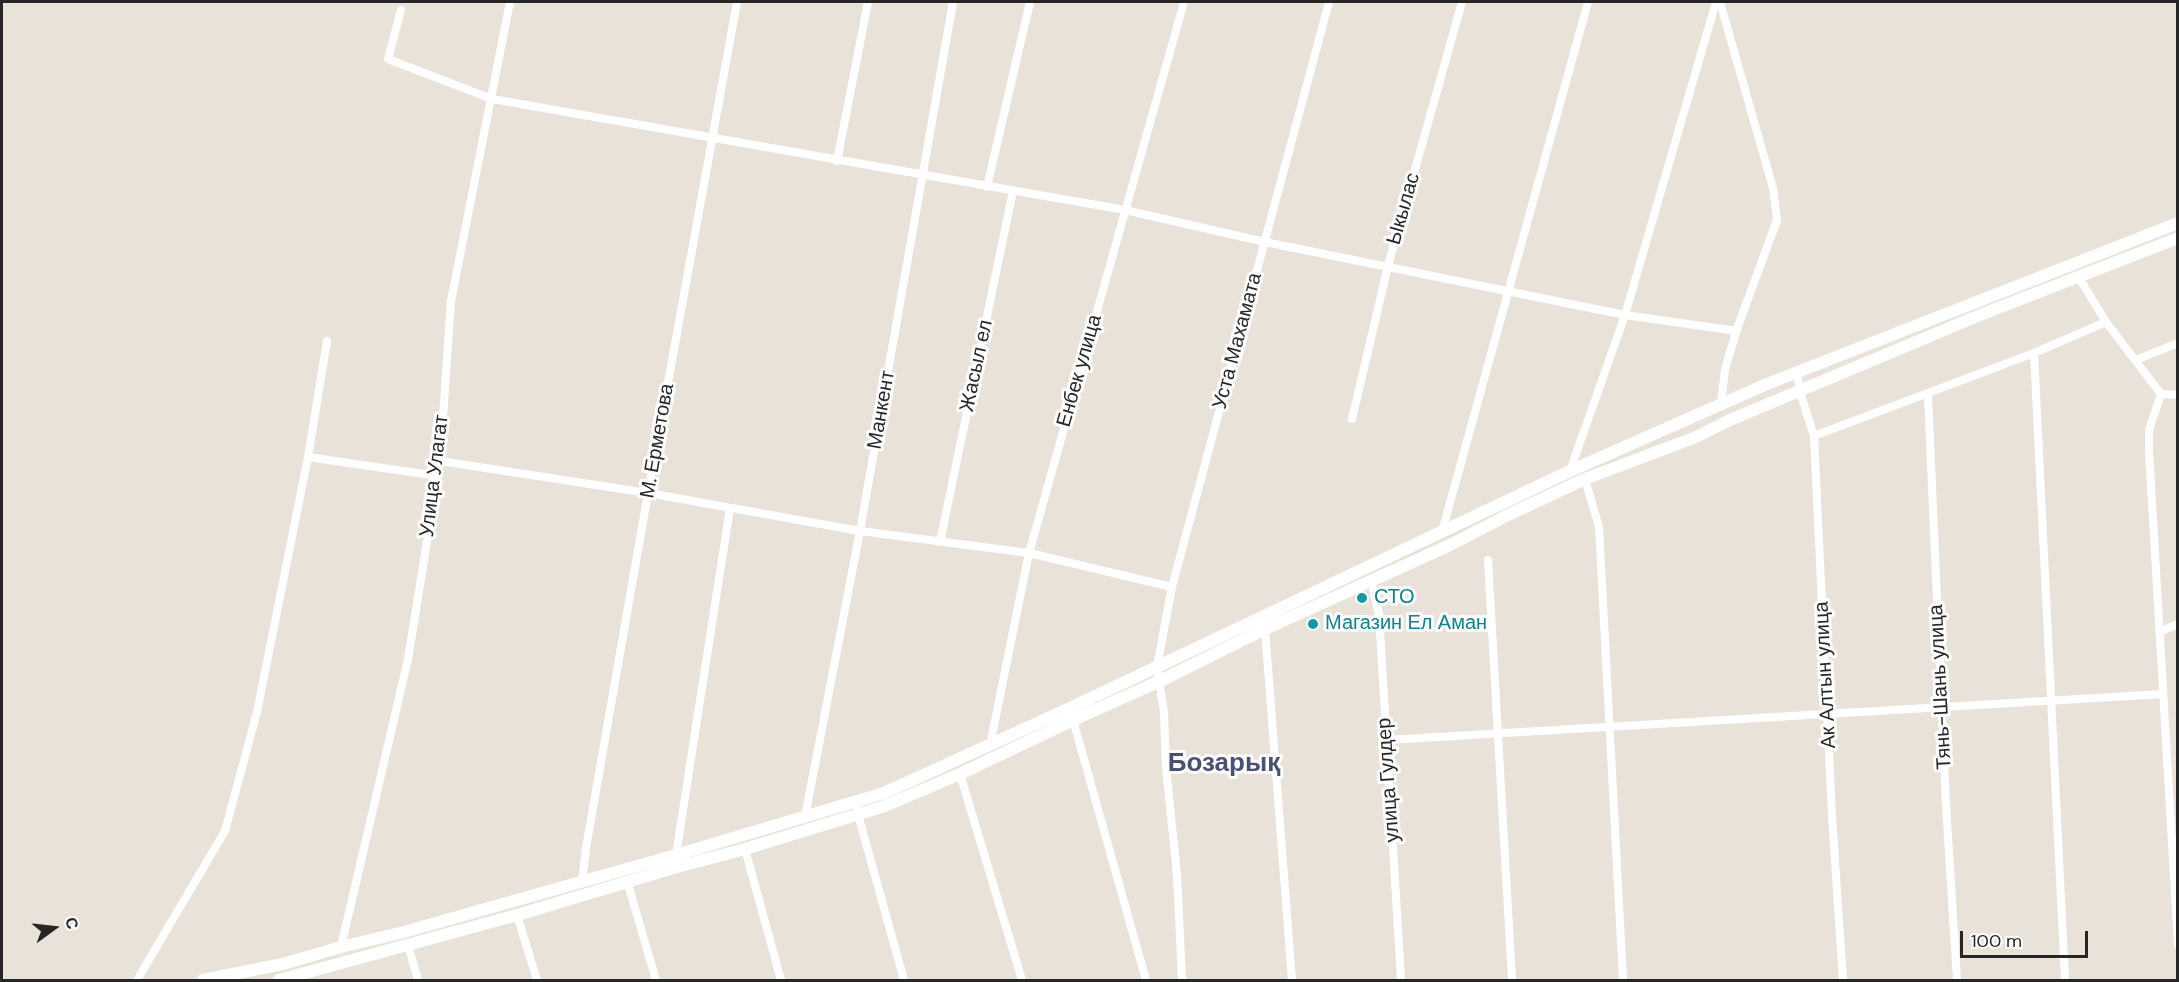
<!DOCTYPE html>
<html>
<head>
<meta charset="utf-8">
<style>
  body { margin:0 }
  #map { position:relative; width:2179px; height:982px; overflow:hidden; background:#e9e2d8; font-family:"DM Sans",sans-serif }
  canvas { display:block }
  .frame { position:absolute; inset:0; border:3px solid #262626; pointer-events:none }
  .north { position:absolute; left:24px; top:898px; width:60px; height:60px; -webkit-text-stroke:4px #fff; paint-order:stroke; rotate:75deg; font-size:16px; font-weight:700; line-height:24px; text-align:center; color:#262626 }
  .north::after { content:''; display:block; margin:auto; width:21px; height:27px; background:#262626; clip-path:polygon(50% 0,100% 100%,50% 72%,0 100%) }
  .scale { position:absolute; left:1960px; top:931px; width:128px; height:27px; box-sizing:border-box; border:3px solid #262626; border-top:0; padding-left:8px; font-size:18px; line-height:21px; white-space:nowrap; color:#262626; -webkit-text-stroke:4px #fff; paint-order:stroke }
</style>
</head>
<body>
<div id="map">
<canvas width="2179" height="982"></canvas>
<div class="frame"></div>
<div class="north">С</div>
<div class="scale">100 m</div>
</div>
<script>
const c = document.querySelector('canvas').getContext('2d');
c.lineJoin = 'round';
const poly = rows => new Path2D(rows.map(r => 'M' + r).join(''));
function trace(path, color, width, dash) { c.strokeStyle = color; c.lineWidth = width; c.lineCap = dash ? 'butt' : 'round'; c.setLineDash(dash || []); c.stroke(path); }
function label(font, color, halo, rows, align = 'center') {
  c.font = font + ' "DM Sans",sans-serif'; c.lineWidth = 6; c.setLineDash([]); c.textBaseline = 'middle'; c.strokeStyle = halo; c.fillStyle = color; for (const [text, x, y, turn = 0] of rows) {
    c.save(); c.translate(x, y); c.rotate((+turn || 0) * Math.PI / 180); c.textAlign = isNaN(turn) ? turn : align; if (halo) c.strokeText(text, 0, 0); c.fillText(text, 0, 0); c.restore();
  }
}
trace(poly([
  [1720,2,1773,188,1777,220,1737,329,1725,369,1721,405],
  [401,10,388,59,492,99,1125,210,1265,242,1625,315,1737,331],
  [837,161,868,2],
  [987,187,1030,2],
  [2078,276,2106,322,2161,394,2178,395],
  [2034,353,2065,980],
  [2136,360,2178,343],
  [1797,373,1800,392,1814,436,1832,816,1843,980],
  [1928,394,1946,805,1957,980],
  [2161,394,2149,430,2149,451,2178,945],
  [1352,419,1388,266,1462,2],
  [1814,436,2034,353,2106,322],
  [308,457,438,476],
  [440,461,648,493,860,531,1029,553,1172,587],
  [1570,471,1625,315,1716,2],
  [1585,479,1599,527,1623,980],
  [1442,532,1588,2],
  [940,542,1013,191],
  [1488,560,1512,980],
  [1371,581,1379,614,1401,980],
  [1265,629,1292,980],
  [2159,632,2178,624],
  [1073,720,1146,980],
  [1387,740,2163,694],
  [990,745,1029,553,1184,2],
  [960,774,1022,980],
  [857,811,904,980],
  [805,817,860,531,953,2],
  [745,849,781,980],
  [676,855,730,508],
  [582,881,586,848,648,493,737,2],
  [627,881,656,980],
  [517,915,537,980],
  [408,945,418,980],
  [341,947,408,659,440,461,451,301,510,2],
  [137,980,225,831,257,712,308,457,327,341],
  [1182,980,1177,874,1166,768,1164,712,1157,667,1172,587,1329,2]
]), '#fff', 8);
trace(poly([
  [203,980,283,964,341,947,404,932,676,855,884,793,1068,709,1570,471,1767,384,2178,223],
  [279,980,517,915,677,867,745,849,885,806,960,774,1073,720,1158,682,1265,629,1450,545,1508,515,1585,479,1696,437,1730,420,1980,315,2178,238]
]), '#fff', 12);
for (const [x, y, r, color] of [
  [1362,598,6,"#0f9aa8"],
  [1313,624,6,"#0f9aa8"]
]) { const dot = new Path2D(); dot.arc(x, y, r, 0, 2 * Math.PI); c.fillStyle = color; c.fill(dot); trace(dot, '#fff', 2); }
label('20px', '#262626', '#fff', [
  ["Ыкылас",1404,209,-74],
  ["Уста Махамата",1238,341,-75],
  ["Жасыл ел",977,366,-78],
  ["Енбек улица",1080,371,-74],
  ["Манкент",882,410,-80],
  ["М. Ерметова",658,441,-80],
  ["Улица Улагат",435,476,-83],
  ["Ак Алтын улица",1826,675,-93],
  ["Тянь-Шань улица",1941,687,-93],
  ["улица Гулдер",1389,780,-94]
]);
label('20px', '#0d838f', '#fff', [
  ["СТО",1374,598],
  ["Магазин Ел Аман",1325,624]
], 'left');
label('bold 26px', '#494f75', '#fff', [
  ["Бозарық",1224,764]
]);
</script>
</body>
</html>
